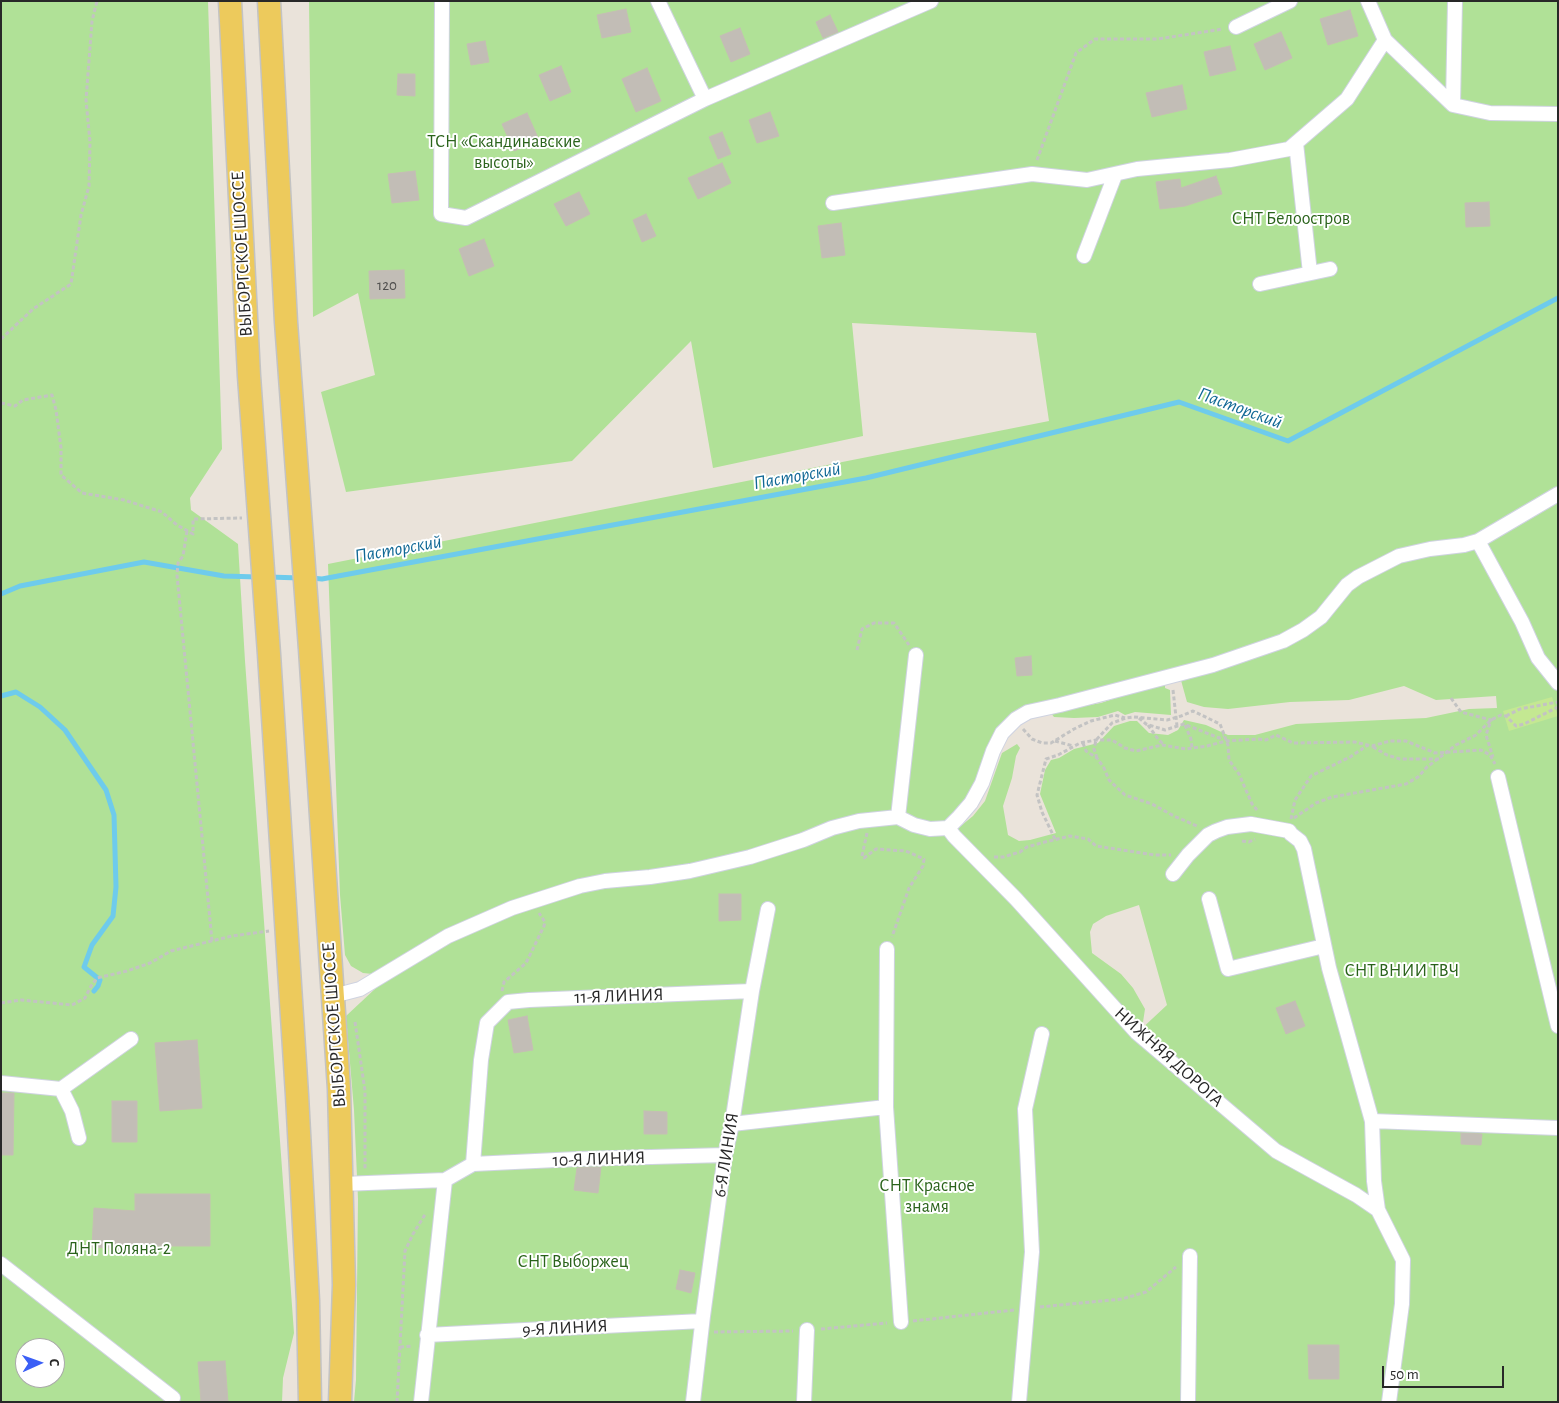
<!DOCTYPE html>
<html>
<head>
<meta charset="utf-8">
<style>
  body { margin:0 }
  #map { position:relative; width:1559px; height:1403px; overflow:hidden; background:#eae3da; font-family:"Alegreya Sans",sans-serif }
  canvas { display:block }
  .frame { position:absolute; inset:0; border:2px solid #282828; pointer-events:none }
  .north { position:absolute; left:15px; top:1338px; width:50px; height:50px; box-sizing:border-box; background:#fff; border:1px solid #a9a9a9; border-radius:50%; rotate:88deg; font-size:14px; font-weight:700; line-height:20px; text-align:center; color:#282828 }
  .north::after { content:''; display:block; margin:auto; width:18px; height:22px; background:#3b5ff6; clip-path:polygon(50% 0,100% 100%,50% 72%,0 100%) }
  .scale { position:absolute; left:1382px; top:1366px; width:122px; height:22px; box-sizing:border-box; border:2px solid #282828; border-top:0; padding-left:6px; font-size:15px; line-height:18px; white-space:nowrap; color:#282828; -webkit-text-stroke:4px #fff; paint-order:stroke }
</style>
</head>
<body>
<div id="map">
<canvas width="1559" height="1403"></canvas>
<div class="frame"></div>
<div class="north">С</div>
<div class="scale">50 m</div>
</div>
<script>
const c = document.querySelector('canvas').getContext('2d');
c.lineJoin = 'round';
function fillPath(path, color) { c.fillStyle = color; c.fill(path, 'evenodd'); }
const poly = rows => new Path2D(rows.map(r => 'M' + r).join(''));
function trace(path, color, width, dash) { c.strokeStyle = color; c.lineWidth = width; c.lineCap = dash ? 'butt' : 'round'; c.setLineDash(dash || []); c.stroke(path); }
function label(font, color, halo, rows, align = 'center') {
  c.font = font + ' "Alegreya Sans",sans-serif'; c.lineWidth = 4; c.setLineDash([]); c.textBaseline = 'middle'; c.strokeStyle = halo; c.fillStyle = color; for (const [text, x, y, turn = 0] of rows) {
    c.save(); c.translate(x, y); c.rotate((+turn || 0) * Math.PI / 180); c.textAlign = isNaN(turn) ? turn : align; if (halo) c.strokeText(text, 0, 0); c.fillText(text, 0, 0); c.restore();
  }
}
fillPath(poly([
  [1,1,208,1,222,449,190,498,191,510,238,544,245,661,294,1333,283,1378,282,1402,1,1402],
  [25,1348,55,1348,55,1378,25,1378],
  [309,1,1558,1,1558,1402,354,1402,356,1380,358,1199,354,1110,346,1016,376,988,373,974,363,973,351,966,345,955,340,895,328,564,1049,421,1036,333,852,323,863,436,713,468,691,341,572,461,346,492,321,392,375,375,358,293,313,317],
  [1179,673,1187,702,1204,707,1228,709,1290,702,1349,700,1404,686,1436,700,1496,696,1497,708,1469,709,1426,718,1296,724,1255,735,1228,735,1206,725,1184,720,1178,730,1168,735,1149,733,1137,721,1130,721,1114,726,1098,743,1074,749,1059,758,1051,760,1045,770,1040,794,1056,833,1030,840,1019,841,1008,835,1003,806,1012,778,1016,756,1020,748,1017,744,1002,753,985,801,973,816,956,830,1013,722],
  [1139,905,1167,1005,1138,1032,1143,1022,1145,1009,1133,988,1121,974,1092,953,1090,932,1093,924,1106,916],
  [1165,681,1165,688,1170,690,1171,715,1135,712,1125,715,1118,711,1098,717,1074,718,1054,717,1051,713,1057,710,1101,703]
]), '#b0e197');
fillPath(poly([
  [1552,697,1558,716,1509,731,1503,711]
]), '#c4e892');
trace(poly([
  [269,577,300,578],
  [311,578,322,579,866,478,1179,402,1288,441,1558,298],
  [1,594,20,586,144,562,224,576,258,577],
  [1,696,16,692,40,707,65,730,106,790,114,815,116,887,113,916,92,945,84,967,100,980,98,986,94,991]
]), '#6ecbec', 5);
const building = poly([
  [626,9,631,32,602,38,597,15,626,9],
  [1350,10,1358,36,1328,45,1320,19,1350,10],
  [830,15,838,32,823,38,816,22,830,15],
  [740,28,750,54,731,62,720,36,740,28],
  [1281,32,1292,58,1265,70,1254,44,1281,32],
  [485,41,489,62,471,65,467,44,485,41],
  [1230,46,1236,70,1210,76,1204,52,1230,46],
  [561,66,571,92,550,101,539,75,561,66],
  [647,68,661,101,636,112,622,79,647,68],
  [398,74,415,74,415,96,397,95,398,74],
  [1182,85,1187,109,1152,117,1146,93,1182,85],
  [770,112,779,136,757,143,749,120,770,112],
  [527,113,539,140,514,151,502,124,527,113],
  [722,132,731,154,718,159,709,137,722,132],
  [722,163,731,183,698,199,688,178,722,163],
  [415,171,419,200,392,203,388,174,415,171],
  [1216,176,1222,194,1185,206,1160,209,1156,182,1180,179,1181,188,1216,176],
  [579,192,590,214,566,226,554,204,579,192],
  [1489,202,1490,226,1466,227,1465,203,1489,202],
  [646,214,656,236,642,242,633,220,646,214],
  [841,223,845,255,822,258,818,226,841,223],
  [484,239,494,266,469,276,459,249,484,239],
  [404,270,405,298,370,299,369,271,404,270],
  [1031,656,1032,675,1017,676,1015,658,1031,656],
  [719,894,741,894,741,920,719,921,719,894],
  [1295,1001,1305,1026,1286,1034,1276,1008,1295,1001],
  [527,1016,533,1050,514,1053,508,1020,527,1016],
  [197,1040,202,1108,160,1111,155,1043,197,1040],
  [1,1093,14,1093,13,1155,1,1155,1,1093],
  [112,1101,137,1101,137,1142,112,1142,112,1101],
  [644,1111,667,1112,667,1134,644,1134,644,1111],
  [1461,1133,1482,1134,1481,1145,1461,1144,1461,1133],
  [601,1167,598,1193,574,1190,577,1168,601,1167],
  [135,1194,210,1194,210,1246,127,1246,127,1249,92,1247,94,1208,135,1211,135,1194],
  [680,1270,695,1273,691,1293,676,1289,680,1270],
  [1308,1345,1339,1345,1339,1379,1309,1379,1308,1345],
  [225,1361,228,1402,201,1402,198,1362,225,1361]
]);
fillPath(building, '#c2bdb6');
trace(building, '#c5bfb4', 1);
const street = poly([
  [442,1,441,214,466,218,705,99,931,1],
  [658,1,705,99],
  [1368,1,1385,40,1453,105,1490,113,1558,114],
  [1236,27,1290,1],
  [1453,105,1455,1],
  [1296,143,1310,273],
  [833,203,1032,174,1087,180,1137,169,1230,160,1289,149,1347,99,1385,40],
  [1084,256,1115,175],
  [1260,284,1330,269],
  [1478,541,1522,622,1538,658,1558,683],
  [1498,777,1558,1026],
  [898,817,916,655],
  [948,828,954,836,1016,899,1137,1033,1276,1151,1356,1195,1378,1210],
  [1173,874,1188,855,1208,835,1216,831,1227,827,1251,824,1289,831,1291,834,1300,841,1304,849,1329,968,1372,1121,1374,1181,1378,1210,1403,1260,1402,1304,1389,1402],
  [1209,899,1228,969,1324,946],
  [887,949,886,1107,901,1322],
  [333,996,360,989,448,936,512,908,580,886,605,881,650,877,690,871,750,857,803,840,832,828,859,821,898,817,914,825,930,829,948,828,958,818,971,803,982,783,993,751,1002,733,1016,719,1028,712,1060,705,1213,665,1283,641,1303,630,1321,617,1347,585,1358,577,1399,556,1430,549,1464,545,1478,541,1558,494],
  [1,1083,61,1089,131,1039],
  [61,1089,72,1111,79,1138],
  [1372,1121,1558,1128],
  [732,1124,886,1107],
  [473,1164,577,1159,725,1155],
  [342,1184,445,1180],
  [1,1264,173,1398],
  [427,1335,702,1321],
  [421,1402,445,1180,473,1164,481,1060,487,1023,508,1002,529,1000,752,991],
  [693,1402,703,1316,725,1155,732,1124,752,991,768,909],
  [804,1402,807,1330],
  [1019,1402,1032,1252,1025,1109,1042,1034],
  [1188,1402,1190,1256]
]);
const primary = poly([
  [230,1,249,376,269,654,297,1095,308,1301,310,1402],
  [269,1,286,322,310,649,339,1089,344,1285,340,1402]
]);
trace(street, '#cfd3e1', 16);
trace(primary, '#c3c3c3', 25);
trace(poly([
  [1037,160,1076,53,1095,39,1158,39,1223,29],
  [1,339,33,309,71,284,81,215,89,186,90,142,86,100,92,21,97,1],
  [1,403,15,406,23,400,52,395,56,410,61,448,61,475,82,493,124,500,162,512,177,525,193,534,193,519,242,518],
  [187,531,183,556,178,563,177,575,212,941],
  [857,650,862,629,874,623,894,623,909,645],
  [1173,690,1177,726],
  [1451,698,1461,712,1491,720,1486,735,1493,757],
  [1506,716,1520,709,1558,702],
  [1139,718,1146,724,1165,730,1184,724,1219,738,1224,736],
  [1148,725,1158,739,1164,745],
  [1185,725,1191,739,1192,748],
  [1023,729,1032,739,1042,743,1051,743,1074,729,1091,721,1115,715,1125,718],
  [1055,741,1073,746],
  [1083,743,1086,751,1097,758,1104,768,1109,780,1125,795,1152,804,1174,816,1197,826],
  [1373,747,1387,755,1400,759,1439,759],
  [1097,758,1094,749,1096,740,1112,723,1126,718,1134,717,1167,720,1181,716,1193,711,1220,724,1228,745,1229,760,1239,774,1252,804,1257,810],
  [1294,818,1316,803,1332,797,1406,784,1418,777,1427,767,1456,745,1476,735,1491,720,1501,715,1506,716,1516,726,1524,724,1558,707],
  [1291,819,1295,800,1311,776,1350,757,1368,745],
  [867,833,862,856,864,858,876,849,906,851,924,859,923,866,909,888,892,937],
  [1055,839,1042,812,1037,795,1046,759,1058,755,1080,743,1096,740,1112,740,1125,748,1136,751,1162,745,1186,749,1207,746,1226,741,1258,739,1266,740,1276,735,1293,743,1355,742,1372,746,1390,741,1406,741,1435,753,1481,750,1490,755,1495,764],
  [1242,841,1249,842,1255,839],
  [994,857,1003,857,1020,852,1027,847,1041,843,1070,836,1088,839,1096,846,1155,855,1171,855],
  [502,991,504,982,526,963,544,926,545,922,539,913],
  [1,1003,21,1000,72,1005,85,998,91,986,97,978,127,971,150,963,171,951,232,936,269,931],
  [355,1022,365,1091,365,1170],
  [1040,1307,1122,1299,1146,1292,1176,1267],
  [913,1321,1014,1310],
  [821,1329,887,1323],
  [714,1332,793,1331],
  [400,1347,413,1346],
  [397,1402,405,1251,413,1234,426,1213]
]), '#c3c3c3', 3, [4, 2.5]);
trace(street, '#fff', 14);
trace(primary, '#edca5c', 22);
label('15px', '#4e4d4c', null, [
  ["120",387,285]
]);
label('18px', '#2a631b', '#fff', [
  ["ТСН «Скандинавские",504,142],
  ["высоты»",504,163],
  ["СНТ Белоостров",1291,219],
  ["СНТ ВНИИ ТВЧ",1402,971],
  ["СНТ Красное",927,1186],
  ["знамя",927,1207],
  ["ДНТ Поляна-2",119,1249],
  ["СНТ Выборжец",573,1262]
]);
label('18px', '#282828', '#fff', [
  ["ВЫБОРГСКОЕ ШОССЕ",242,254,-93],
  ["11-Я ЛИНИЯ",619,996,-2],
  ["ВЫБОРГСКОЕ ШОССЕ",334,1025,-94],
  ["НИЖНЯЯ ДОРОГА",1169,1057,42],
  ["6-Я ЛИНИЯ",726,1155,-81],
  ["10-Я ЛИНИЯ",599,1159,-2],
  ["9-Я ЛИНИЯ",565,1328,-3]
]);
label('italic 19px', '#106895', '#fff', [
  ["Пасторский",1240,408,20],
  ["Пасторский",797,476,-10],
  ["Пасторский",398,549,-10]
]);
</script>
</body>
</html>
